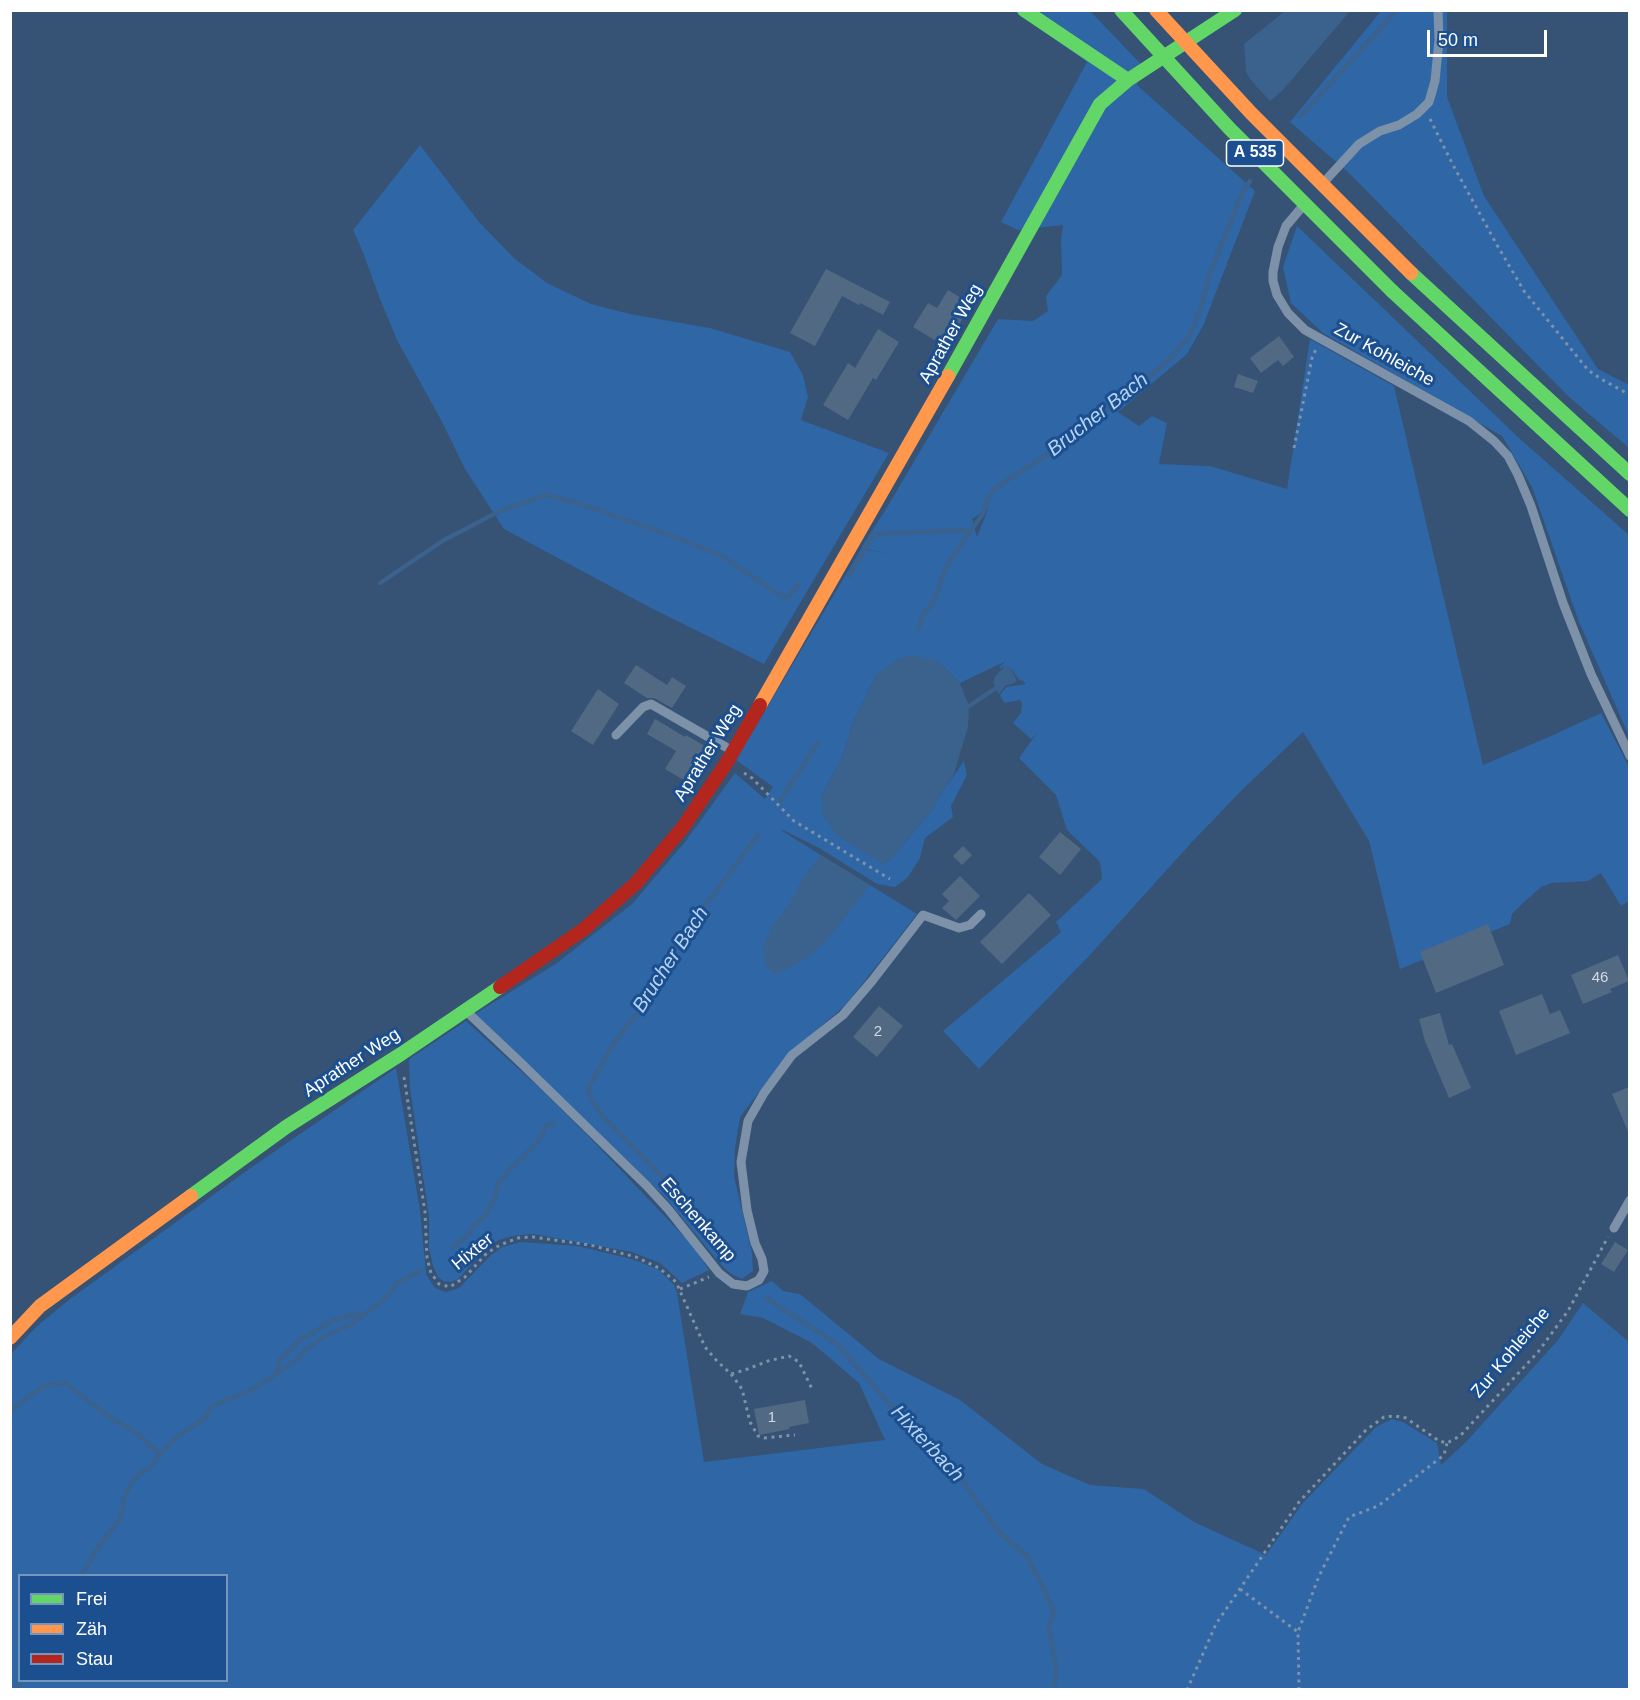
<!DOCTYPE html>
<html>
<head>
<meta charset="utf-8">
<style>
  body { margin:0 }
  #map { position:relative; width:1640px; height:1700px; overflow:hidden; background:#365274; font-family:Helvetica,sans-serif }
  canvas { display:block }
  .frame { position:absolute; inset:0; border:12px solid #fff; pointer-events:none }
  .legend { position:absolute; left:18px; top:1574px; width:210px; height:108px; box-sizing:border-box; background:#1b4f8f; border:2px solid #7695bc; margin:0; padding:8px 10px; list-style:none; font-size:18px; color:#fff }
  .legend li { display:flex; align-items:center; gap:12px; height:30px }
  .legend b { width:30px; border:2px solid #7695bc }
  .scale { position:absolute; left:1427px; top:30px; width:120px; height:27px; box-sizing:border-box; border:3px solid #fff; border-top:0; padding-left:8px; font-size:18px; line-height:21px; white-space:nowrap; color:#fff; -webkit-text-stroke:4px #1b4f8f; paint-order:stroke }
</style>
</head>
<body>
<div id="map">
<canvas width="1640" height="1700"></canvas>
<div class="frame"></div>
<ul class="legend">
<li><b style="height:8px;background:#63d668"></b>Frei</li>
<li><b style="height:8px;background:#ff974d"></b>Zäh</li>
<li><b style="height:8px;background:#b3261e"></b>Stau</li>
</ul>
<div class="scale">50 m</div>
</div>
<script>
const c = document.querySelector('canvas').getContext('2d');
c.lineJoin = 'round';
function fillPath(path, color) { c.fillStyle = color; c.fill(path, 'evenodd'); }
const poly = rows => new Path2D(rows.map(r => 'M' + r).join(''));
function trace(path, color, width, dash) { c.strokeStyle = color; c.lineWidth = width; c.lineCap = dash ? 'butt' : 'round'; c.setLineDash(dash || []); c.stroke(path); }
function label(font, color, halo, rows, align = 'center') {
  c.font = font + ' Helvetica,sans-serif'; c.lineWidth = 6; c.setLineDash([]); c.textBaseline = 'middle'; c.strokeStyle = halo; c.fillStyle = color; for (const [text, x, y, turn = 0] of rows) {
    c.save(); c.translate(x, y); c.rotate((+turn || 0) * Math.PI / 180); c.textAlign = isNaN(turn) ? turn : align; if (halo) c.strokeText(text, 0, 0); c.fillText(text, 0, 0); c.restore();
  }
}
fillPath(poly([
  [1014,11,1090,11,1140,63,1137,85,1255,191,1203,326,1187,354,1118,412,1139,426,1152,416,1167,423,1159,464,1210,466,1287,489,1310,339,1394,386,1483,765,1551,736,1601,713,1629,767,1629,901,1621,906,1601,873,1588,881,1552,883,1541,887,1523,903,1512,914,1510,924,1400,969,1369,841,1303,732,1242,790,1192,842,1089,956,979,1069,943,1031,1061,932,1056,922,1102,879,1100,862,1067,830,1056,795,1019,758,1037,733,1031,739,1013,723,1021,713,1022,704,1020,700,1004,703,1000,695,1006,687,1026,684,1023,681,1019,680,1009,666,1005,666,1000,669,999,667,1006,661,960,683,938,661,877,674,852,725,842,758,821,796,882,864,890,860,932,810,940,795,964,761,967,775,951,806,953,817,925,838,920,858,908,877,895,887,877,884,819,848,781,829,782,831,917,914,846,1005,786,1056,740,1117,735,1148,734,1176,752,1253,753,1271,742,1279,731,1274,722,1266,664,1196,475,1014,557,963,632,904,685,842,735,773,765,799,773,787,736,760,861,549,886,553,861,548,886,509,998,319,1033,321,1048,311,1046,296,1062,275,1061,240,1063,225,1018,230,1001,222,1087,62],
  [987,509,988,509,977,537,972,519],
  [1381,11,1447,11,1447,97,1484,196,1598,369,1629,385,1629,448,1569,397,1349,173,1290,122],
  [420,145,479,222,514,258,547,283,591,304,630,314,710,328,790,352,803,375,808,397,801,420,889,453,764,664,649,607,504,529,465,469,441,420,397,340,380,299,362,250,353,230],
  [1297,226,1519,438,1629,535,1629,736,1579,622,1532,487,1502,436,1323,333,1291,303,1283,267],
  [466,1021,544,1092,598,1146,694,1247,709,1270,682,1283,660,1263,632,1252,533,1234,513,1236,499,1240,483,1252,458,1279,451,1282,443,1281,438,1277,433,1266,429,1248,429,1217,410,1088,409,1059],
  [396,1068,420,1210,426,1274,435,1288,446,1292,459,1288,491,1255,502,1247,521,1242,578,1246,635,1260,659,1270,674,1285,677,1293,704,1462,885,1440,859,1383,812,1343,763,1318,740,1314,748,1292,772,1281,783,1291,800,1294,879,1359,960,1400,1042,1464,1090,1485,1144,1489,1194,1522,1266,1555,1302,1504,1376,1427,1392,1419,1403,1422,1437,1443,1441,1465,1466,1442,1558,1340,1583,1303,1629,1342,1629,1689,11,1689,10,1355,36,1327,70,1299,249,1169],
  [20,1576,226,1576,226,1680,20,1680]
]), '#2f66a5');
fillPath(poly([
  [1285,11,1350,11,1283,90,1269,102,1252,83,1246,72,1244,44],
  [914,655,938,661,960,683,969,706,968,727,954,774,940,795,932,810,890,860,882,864,837,835,823,815,821,796,842,758,852,725,877,674,898,659],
  [1005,666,1009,666,1017,680,1014,683,1005,686,1000,693,998,694,993,682,996,675],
  [821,855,869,885,844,919,823,944,809,957,775,975,765,965,763,949,771,928,790,903,803,878]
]), '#3b618d');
fillPath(poly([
  [1243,72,1272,103,1269,105,1261,104]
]), '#365274');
trace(poly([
  [1300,117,1397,10],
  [849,576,874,534,971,530],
  [380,583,444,540,502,510,547,495,581,504,672,536,722,556,786,599,798,585],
  [918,629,924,613,931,605,937,593,947,565,984,512,989,495,998,486,1085,431,1092,423,1093,415,1110,409,1125,398,1174,355,1181,344,1187,341,1200,310,1211,269,1231,222,1234,212,1243,192,1250,181],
  [969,706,996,688],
  [780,801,818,742],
  [453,1247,469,1234,470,1229,485,1216,496,1196,498,1182,506,1176,508,1171,537,1143,546,1126,554,1123],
  [732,1259,703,1217,603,1117,591,1099,588,1088,616,1040,656,989,671,951,758,835],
  [766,1298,837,1344,900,1416,953,1468,1000,1533,1027,1556,1054,1611,1049,1628,1056,1667,1054,1690],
  [278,1372,277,1368,280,1359,301,1339,334,1320,351,1315,361,1315],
  [10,1411,43,1386,65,1383,109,1417,135,1432,160,1454],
  [81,1576,101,1543,120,1520,124,1497,131,1483,139,1474,150,1468,160,1454,179,1435,204,1419,212,1406,247,1392,258,1386,298,1359,304,1351,323,1337,350,1325,373,1308,386,1298,398,1282,420,1271],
  [15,1690,22,1680]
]), '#3b618d', 4.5);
fillPath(poly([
  [826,269,890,302,883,315,860,303,859,305,842,296,815,346,790,333],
  [948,290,971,304,946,347,913,327,928,303,937,308],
  [878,329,899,342,876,380,873,378,848,420,823,405,848,363,855,368],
  [1279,336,1294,357,1283,366,1278,360,1261,373,1250,358],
  [1238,374,1258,381,1253,393,1234,387],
  [636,665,667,685,672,677,686,686,672,708,654,698,647,698,624,683],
  [598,689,619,704,593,745,571,731],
  [655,719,685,737,686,735,708,748,687,782,665,769,676,751,647,734],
  [1060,832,1081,849,1060,875,1039,857],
  [963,846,972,855,962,865,953,856],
  [960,876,980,896,956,920,942,908,949,901,942,894],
  [1029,893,1051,915,1002,964,980,942],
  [1488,924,1504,965,1436,993,1420,952],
  [1618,955,1629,981,1610,989,1612,992,1583,1004,1571,975],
  [1542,994,1550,1014,1560,1010,1570,1033,1516,1055,1499,1011],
  [879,1006,903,1026,877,1057,853,1037],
  [1440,1013,1449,1045,1452,1044,1471,1088,1449,1098,1425,1041,1419,1019],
  [1629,1087,1629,1134,1612,1094],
  [1615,1242,1628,1250,1614,1272,1601,1264],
  [805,1400,809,1423,789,1427,790,1429,759,1435,754,1409]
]), '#526984');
trace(poly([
  [1430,119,1453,165,1497,245,1524,291,1588,370,1601,379,1630,395],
  [1294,448,1312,358,1316,349],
  [744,773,752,778,794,821,890,879],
  [404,1077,425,1212,427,1258,431,1273,439,1284,450,1287,465,1277,487,1253,500,1245,518,1238,533,1237,590,1245,636,1257,659,1268,676,1282,705,1347,717,1361,731,1374,745,1370,768,1361,789,1356,799,1362,812,1389],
  [680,1289,709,1277],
  [731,1374,742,1389,750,1422,758,1436,764,1438,795,1435],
  [1240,1589,1298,1632],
  [1187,1690,1216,1624,1299,1502,1366,1430,1384,1417,1395,1416,1406,1418,1439,1441,1447,1443,1460,1436,1538,1352,1568,1311,1608,1237],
  [1299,1690,1298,1632,1319,1576,1349,1517,1378,1506,1444,1455,1447,1443]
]), '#7d92a8', 3, [3, 4.5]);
trace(poly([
  [1325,181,1359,144,1380,131,1399,125,1417,114,1429,102,1435,81,1439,40,1438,10],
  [1302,207,1286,226,1278,247,1273,272,1273,281,1277,295,1288,313,1305,330,1469,421,1494,441,1508,456,1518,475,1531,506,1563,603,1591,674,1630,756],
  [616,735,643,707,651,704,731,750],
  [467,1012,521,1063,647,1186,668,1209,719,1273,733,1284,747,1286,759,1280,764,1271,762,1259,755,1243,747,1210,741,1162,748,1121,764,1093,792,1055,843,1015,872,981,923,915,959,928,970,925,981,914],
  [1614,1228,1630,1200]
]), '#7d92a8', 9);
trace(poly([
  [1024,10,1128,80],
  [1411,273,1630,474],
  [1392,291,1630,510],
  [948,376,1100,104,1128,80,1235,10],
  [191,1196,286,1127,401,1054,500,987]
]), '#63d668', 14);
trace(poly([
  [760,705,948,376],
  [10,1338,40,1306,191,1196]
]), '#ff974d', 14);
trace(poly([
  [500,987,584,929,636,883,683,827,727,762,760,705]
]), '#b3261e', 14);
trace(poly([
  [1121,10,1229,128,1392,291]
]), '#63d668', 14);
trace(poly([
  [1156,10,1251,113,1411,273]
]), '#ff974d', 14);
label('15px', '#d4dae0', null, [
  ["46",1600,978],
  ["2",878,1032],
  ["1",772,1418]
]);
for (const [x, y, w] of [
  [1255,153,57]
]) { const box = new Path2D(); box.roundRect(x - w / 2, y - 13, w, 26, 4.5); c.fillStyle = '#1b4f8f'; c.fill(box); trace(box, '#fff', 1.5); }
label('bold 16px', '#fff', null, [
  ["A 535",1255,153]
]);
label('18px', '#fff', '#1b4f8f', [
  ["Aprather Weg",951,334,-61],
  ["Zur Kohleiche",1384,355,29],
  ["Aprather Weg",708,753,-58],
  ["Aprather Weg",352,1063,-33],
  ["Eschenkamp",698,1220,49],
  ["Hixter",473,1252,-39],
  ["Zur Kohleiche",1511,1353,-50]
]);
label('italic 20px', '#b5d3f5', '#1b4f8f', [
  ["Brucher Bach",1098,415,-38],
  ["Brucher Bach",671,960,-57],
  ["Hixterbach",927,1444,47]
]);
</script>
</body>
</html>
